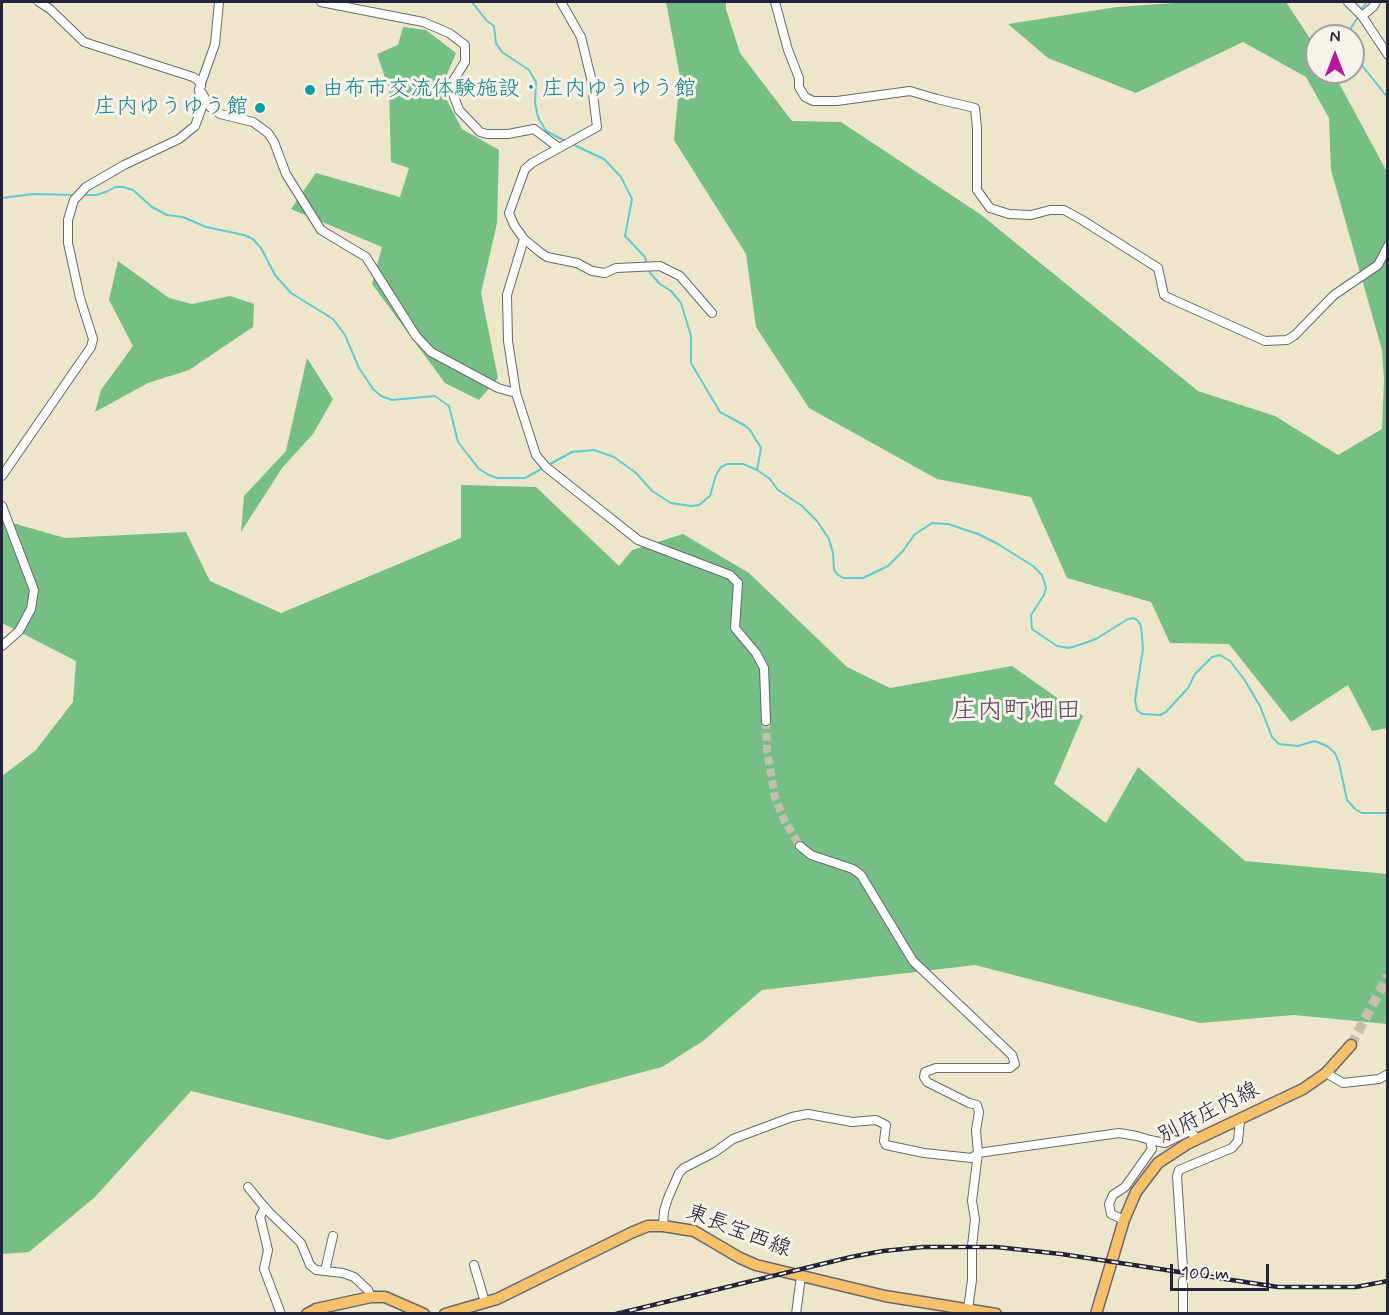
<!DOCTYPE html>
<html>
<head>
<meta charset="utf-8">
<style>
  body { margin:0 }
  #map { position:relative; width:1389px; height:1315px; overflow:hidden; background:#eee6cb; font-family:Mynerve,sans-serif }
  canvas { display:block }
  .frame { position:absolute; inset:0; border:3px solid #22223b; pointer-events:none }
  .north { position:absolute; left:1305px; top:24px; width:60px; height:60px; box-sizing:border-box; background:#f7f3e8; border:2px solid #a29fa3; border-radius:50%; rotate:0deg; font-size:16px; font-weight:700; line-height:24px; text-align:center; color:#22223b }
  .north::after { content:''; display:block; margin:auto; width:21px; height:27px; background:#b5179e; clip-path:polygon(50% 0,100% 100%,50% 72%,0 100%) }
  .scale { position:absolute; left:1170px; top:1264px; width:99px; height:27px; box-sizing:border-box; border:3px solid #22223b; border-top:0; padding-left:8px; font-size:18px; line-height:21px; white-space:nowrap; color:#22223b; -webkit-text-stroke:4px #f7f3e8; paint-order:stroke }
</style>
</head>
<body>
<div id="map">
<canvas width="1389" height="1315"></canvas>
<div class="frame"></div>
<div class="north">N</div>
<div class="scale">100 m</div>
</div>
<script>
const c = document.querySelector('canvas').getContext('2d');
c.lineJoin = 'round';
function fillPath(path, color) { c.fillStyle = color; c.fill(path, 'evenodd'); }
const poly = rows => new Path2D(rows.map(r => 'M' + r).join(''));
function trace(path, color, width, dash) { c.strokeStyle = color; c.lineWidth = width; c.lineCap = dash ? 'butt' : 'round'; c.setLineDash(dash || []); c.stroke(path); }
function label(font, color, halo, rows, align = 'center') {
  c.font = font + ' Mynerve,"Klee One",sans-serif'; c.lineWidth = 6; c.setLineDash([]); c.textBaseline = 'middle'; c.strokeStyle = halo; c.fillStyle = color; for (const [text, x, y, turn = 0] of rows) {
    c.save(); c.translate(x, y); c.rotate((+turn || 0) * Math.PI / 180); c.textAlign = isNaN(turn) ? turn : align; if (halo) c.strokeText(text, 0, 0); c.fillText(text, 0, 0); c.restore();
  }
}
fillPath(poly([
  [666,2,726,2,726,9,740,53,792,121,841,122,980,214,1198,391,1275,416,1338,455,1382,429,1384,380,1382,350,1331,170,1329,118,1306,77,1243,42,1136,93,1048,58,1008,24,1117,7,1189,2,1286,2,1317,49,1317,72,1333,72,1387,172,1387,728,1372,731,1348,685,1291,722,1229,644,1170,643,1151,602,1067,578,1031,497,937,479,809,408,756,327,746,254,674,140,680,77],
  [403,27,426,30,456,53,441,89,462,129,499,150,497,223,481,293,498,378,479,400,445,383,372,284,382,247,291,209,316,173,400,197,409,168,391,162,389,89,377,54,398,45],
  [118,261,169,298,192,304,230,296,254,304,253,327,189,370,148,383,95,412,101,390,133,346,109,300],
  [307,358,333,399,313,434,282,468,241,532,244,496,286,451],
  [461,485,536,487,619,566,632,550,683,534,749,573,847,667,890,688,1012,666,1083,716,1054,784,1106,823,1138,767,1245,861,1387,874,1387,1024,1294,1015,1200,1023,975,965,762,990,703,1041,662,1067,388,1140,191,1091,95,1197,29,1252,2,1254,2,776,35,751,73,702,76,661,2,623,2,520,65,538,186,532,210,581,281,613,461,538]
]), '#75be85');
trace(poly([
  [472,2,487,21,494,26,496,43,502,52,529,70,536,82,535,103,538,117,546,131,567,142],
  [1360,11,1367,2],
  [1350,36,1351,28,1358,17],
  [1353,54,1388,98],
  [572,144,604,159,621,177,632,199,625,236,645,257,650,273,660,284,671,291,681,303,691,336,691,363,720,412,744,425,750,430,761,448,757,470],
  [83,195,96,195,106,192,115,187,124,187,133,190,152,207,167,215,183,217,206,227,244,235,253,239,261,248,275,275,291,293,333,319,345,335,359,368,373,389,381,396,392,400,435,396,449,406,458,442,479,469,489,475,497,478,525,478,572,452,594,450,614,457,636,473,652,491,671,503,691,506,699,505,710,496,716,475,721,467,727,464,743,464,757,470,770,479,778,490,802,506,817,521,829,539,833,553,834,570,837,574,843,578,863,578,888,566,903,551,914,535,932,523,948,524,978,534,998,544,1033,566,1042,575,1046,588,1044,595,1031,615,1032,629,1057,646,1069,648,1082,644,1096,639,1128,619,1134,618,1138,621,1141,626,1143,649,1135,700,1137,710,1142,714,1160,715,1166,712,1188,688,1195,674,1212,657,1220,655,1230,661,1244,679,1260,706,1272,737,1279,744,1298,746,1315,741,1327,746,1335,753,1339,763,1347,800,1355,809,1362,813,1388,813],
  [2,198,33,194,74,195]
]), '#5dcbd1', 2);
trace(poly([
  [766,721,767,751,775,797,785,822,800,846]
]), '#c5bfae', 8, [8, 4]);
trace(poly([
  [1351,1045,1388,976]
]), '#c5bfae', 10, [10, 5]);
const minor = poly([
  [39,2,50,9,84,42,193,77,198,80,201,86],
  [321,2,423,22,449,33,465,45,465,62,453,81,453,94,459,110,480,132,487,134,508,134,534,129,559,148],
  [561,2,581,37,591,78,597,127,532,163,525,169,509,213,514,225,524,239,541,253,547,257,577,263,592,271,605,273,616,268,660,266,680,276,712,313],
  [775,2,788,50,799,78,799,87,805,97,813,101,837,101,910,91,937,99,975,108,977,128,977,190,990,208,1009,214,1031,215,1050,210,1064,210,1082,220,1158,268,1164,295,1167,297,1265,341,1287,340,1295,335,1334,295,1378,265,1388,246],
  [1348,2,1362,16,1388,55],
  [1362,16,1373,7,1376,2],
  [202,93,210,107,220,114,253,122,268,133,274,142,286,174,321,230,366,257,416,336,431,352,498,388,516,393],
  [524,239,507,295,508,341,516,393,536,455,546,467,638,540,730,575,738,583,735,628,756,653,764,668,766,721],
  [2,476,91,347,93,339,80,298,68,243,68,220,74,200,86,187,124,165,179,139,195,126,202,107,199,89,215,44,219,2],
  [2,506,34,590,31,609,19,631,2,646],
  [800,846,811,855,853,869,861,875,913,961,1012,1055,1015,1064,1010,1068,936,1068,925,1072,924,1077,927,1082,969,1103,977,1105,979,1112,976,1130,978,1153,972,1201,975,1219,972,1246,972,1280,968,1309],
  [1326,1073,1343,1083,1379,1079,1388,1074],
  [1150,1140,1165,1143,1190,1131,1197,1139],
  [248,1187,266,1209,301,1243,310,1265,316,1270,343,1273,354,1277,368,1290,371,1297],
  [265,1207,260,1217,268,1250,264,1269,281,1314],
  [663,1226,664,1211,668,1198,679,1173,684,1168,715,1152,733,1139,792,1117,808,1114,852,1122,876,1120,886,1125,884,1141,886,1145,924,1153,972,1158,978,1153,1119,1133,1137,1136,1150,1140,1152,1149,1125,1187,1113,1195,1109,1204,1111,1214,1124,1220],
  [474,1265,485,1302],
  [1183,1268,1177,1176,1179,1170,1232,1148,1238,1141,1240,1120],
  [325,1271,333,1236],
  [796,1314,801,1276],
  [1183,1314,1183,1281]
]);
const major = poly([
  [307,1314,316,1309,371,1297,385,1297,424,1314],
  [445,1314,497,1299,633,1232,648,1226,663,1226,694,1231,740,1258,756,1265,885,1296,996,1314],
  [1096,1314,1124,1220,1136,1192,1158,1163,1187,1144,1303,1089,1326,1073,1351,1045]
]);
trace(minor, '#69676d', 10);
trace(major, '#69676d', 13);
trace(minor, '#fff', 8);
trace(major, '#f5c16b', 10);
const rail = poly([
  [616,1314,851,1257,883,1251,923,1247,996,1247,1061,1254,1278,1287,1356,1287,1388,1281]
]);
trace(rail, '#22223b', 4.5);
trace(rail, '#f7f3e8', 2, [7]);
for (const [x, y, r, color] of [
  [310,90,6,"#0f9aa8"],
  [260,108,6,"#0f9aa8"]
]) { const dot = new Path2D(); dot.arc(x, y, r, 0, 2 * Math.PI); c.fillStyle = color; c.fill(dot); trace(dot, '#f7f3e8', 2); }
label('22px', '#0d838f', '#f7f3e8', [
  ["由布市交流体験施設・庄内ゆうゆう館",322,90],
  ["庄内ゆうゆう館",248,108,"right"]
], 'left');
label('22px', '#22223b', '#f7f3e8', [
  ["別府庄内線",1209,1114,-27],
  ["東長宝西線",738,1232,21]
]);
label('26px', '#5a4a67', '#f7f3e8', [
  ["庄内町畑田",1016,713]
]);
</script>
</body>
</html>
